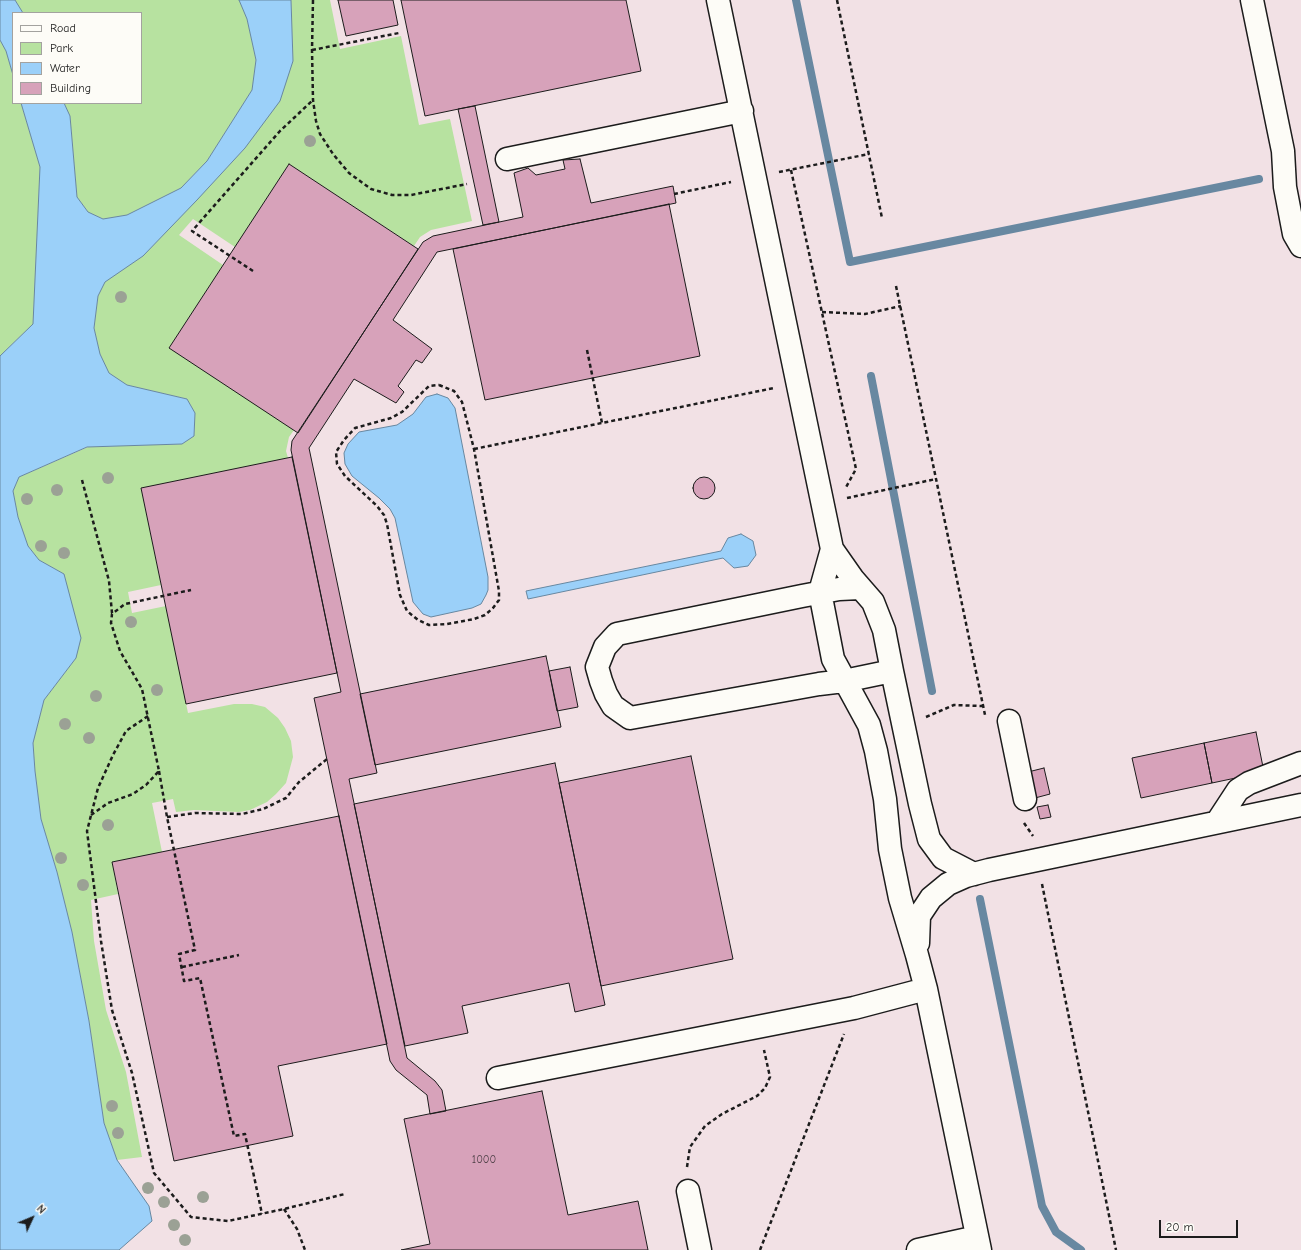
<!DOCTYPE html>
<html>
<head>
<meta charset="utf-8">
<style>
  body { margin:0 }
  #map { position:relative; width:1301px; height:1250px; overflow:hidden; background:#fdfcf7; font-family:"Comic Neue",sans-serif }
  canvas { display:block }
  .legend { position:absolute; left:12px; top:12px; width:130px; height:92px; box-sizing:border-box; background:#fdfcf7; border:1px solid #a3a29f; margin:0; padding:5px 7px; list-style:none; font-size:12px; color:#1c1c1c }
  .legend li { display:flex; align-items:center; gap:8px; height:20px }
  .legend b { width:20px; border:1px solid #a3a29f }
  .north { position:absolute; left:12px; top:1198px; width:40px; height:40px; -webkit-text-stroke:3px #fdfcf7; paint-order:stroke; rotate:46deg; font-size:11px; font-weight:700; line-height:16px; text-align:center; color:#1c1c1c }
  .north::after { content:''; display:block; margin:auto; width:14px; height:18px; background:#1c1c1c; clip-path:polygon(50% 0,100% 100%,50% 72%,0 100%) }
  .scale { position:absolute; left:1159px; top:1220px; width:79px; height:18px; box-sizing:border-box; border:2px solid #1c1c1c; border-top:0; padding-left:5px; font-size:12px; line-height:14px; white-space:nowrap; color:#1c1c1c; -webkit-text-stroke:3px #fdfcf7; paint-order:stroke }
</style>
</head>
<body>
<div id="map">
<canvas width="1301" height="1250"></canvas>
<ul class="legend">
<li><b style="height:5px;background:#fdfcf7"></b>Road</li>
<li><b style="height:11px;background:#b7e2a0"></b>Park</li>
<li><b style="height:11px;background:#9bd0f9"></b>Water</li>
<li><b style="height:11px;background:#d7a2ba"></b>Building</li>
</ul>
<div class="north">N</div>
<div class="scale">20 m</div>
</div>
<script>
const c = document.querySelector('canvas').getContext('2d');
c.lineJoin = 'round';
function fillPath(path, color) { c.fillStyle = color; c.fill(path, 'evenodd'); }
const poly = rows => new Path2D(rows.map(r => 'M' + r).join(''));
function trace(path, color, width, dash) { c.strokeStyle = color; c.lineWidth = width; c.lineCap = dash ? 'butt' : 'round'; c.setLineDash(dash || []); c.stroke(path); }
function label(font, color, halo, rows, align = 'center') {
  c.font = font + ' "Comic Neue",sans-serif'; c.lineWidth = 3; c.setLineDash([]); c.textBaseline = 'middle'; c.strokeStyle = halo; c.fillStyle = color; for (const [text, x, y, turn = 0] of rows) {
    c.save(); c.translate(x, y); c.rotate((+turn || 0) * Math.PI / 180); c.textAlign = isNaN(turn) ? turn : align; if (halo) c.strokeText(text, 0, 0); c.fillText(text, 0, 0); c.restore();
  }
}
fillPath(poly([
  [0,0,1301,0,1301,1250,0,1250],
  [13,13,141,13,141,103,13,103]
]), '#f2e1e5');
fillPath(poly([
  [15,0,267,0,247,19,256,60,252,90,207,161,181,188,127,215,103,219,88,212,77,197,70,116,64,103,141,103,141,13,23,13],
  [291,0,330,0,340,49,401,36,419,125,450,119,472,221,431,230,420,237,414,246,289,164,235,247,193,219,179,235,223,265,169,348,294,430,289,437,286,451,288,458,141,488,161,585,128,592,132,613,166,606,188,713,234,704,252,704,265,707,278,718,285,728,291,741,293,757,286,783,276,794,267,802,250,810,239,812,194,810,176,812,173,799,152,803,162,852,112,862,118,894,91,900,94,941,106,1010,126,1072,142,1157,117,1160,104,1123,89,1021,72,932,57,872,41,819,35,771,33,743,44,700,76,658,64,574,39,560,28,546,18,517,13,491,19,477,88,447,182,444,194,436,195,413,187,399,127,385,109,373,100,354,94,328,98,296,104,282,143,256,245,148,293,61],
  [0,40,6,51,13,75,13,103,21,103,40,167,33,324,0,356]
]), '#b7e2a0');
const water = poly([
  [0,0,15,0,23,13,13,13,13,75,6,51,0,40,0,0],
  [239,0,291,0,293,61,280,101,245,148,197,200,143,256,105,282,98,296,94,328,100,354,109,373,127,385,187,399,195,413,194,436,182,444,87,447,19,477,13,491,18,517,28,546,39,560,64,574,81,638,76,658,44,700,33,743,35,771,41,819,57,872,72,932,89,1021,104,1123,117,1160,149,1206,152,1221,119,1250,0,1250,0,356,33,324,40,167,21,103,64,103,70,116,77,197,88,212,103,219,127,215,181,188,207,161,252,90,256,60,247,19,239,0],
  [437,394,448,398,455,408,488,577,488,590,486,595,481,604,472,608,431,617,423,614,413,602,395,518,390,509,379,498,352,476,345,464,344,453,348,444,359,432,397,425,413,414,426,397,437,394],
  [741,534,753,541,756,555,748,566,734,568,723,558,528,599,526,591,721,551,728,538,741,534]
]);
fillPath(water, '#9bd0f9');
trace(water, '#6888a1', 1);
trace(poly([
  [796,0,850,262,1259,179],
  [871,376,932,691],
  [980,899,1042,1206,1056,1232,1081,1250]
]), '#6888a1', 8);
const building = poly([
  [338,0,393,0,398,25,346,36,338,0],
  [401,0,626,0,641,71,425,116,401,0],
  [475,106,499,222,483,225,458,109,475,106],
  [580,159,591,203,673,186,676,203,437,252,393,320,432,349,422,363,416,360,398,386,404,392,396,403,354,379,309,448,377,773,349,779,407,1058,435,1081,442,1090,446,1111,430,1114,427,1095,396,1070,390,1061,383,1027,314,698,341,692,291,450,292,441,423,242,433,236,523,217,514,173,528,168,536,175,565,169,563,160,580,159],
  [289,164,418,249,298,433,169,348,289,164],
  [669,204,700,356,485,400,453,249,669,204],
  [292,457,337,673,186,704,141,488,292,457],
  '693 488a11 11 0 1 1 22 0a11 11 0 1 1-22 0Z',
  [546,656,561,727,375,765,360,694,546,656],
  [570,667,578,707,557,711,549,671,570,667],
  [1256,732,1264,772,1212,783,1204,743,1256,732],
  [1204,743,1212,783,1141,798,1132,758,1204,743],
  [691,756,733,959,601,986,559,783,691,756],
  [555,763,605,1005,575,1012,569,983,462,1006,468,1033,405,1046,354,804,555,763],
  [1044,768,1050,794,1035,798,1028,772,1044,768],
  [1048,805,1051,817,1040,819,1037,807,1048,805],
  [339,816,387,1044,278,1066,293,1136,174,1161,112,862,339,816],
  [542,1091,568,1215,638,1201,648,1250,401,1250,430,1244,404,1119,542,1091]
]);
fillPath(building, '#d7a2ba');
trace(building, '#1c1c1c', 1);
const minor = poly([
  [718,0,832,549,853,579,873,602,884,630,892,671,920,804,929,839,943,858,974,874],
  [1252,0,1283,151,1285,187,1294,234,1301,246],
  [507,159,742,111],
  [832,549,820,592,833,659,869,725,876,751,885,799,890,849,900,898,917,955,926,989,980,1250],
  [860,588,839,589,802,596,617,634,605,647,597,667,601,681,606,694,613,706,630,718,819,684,844,681,892,671],
  [1009,721,1025,799],
  [1217,822,1238,790,1249,783,1301,763],
  [918,943,919,916,931,898,948,884,966,876,989,870,1301,805],
  [498,1078,854,1008,926,989],
  [688,1191,700,1250],
  [918,1250,977,1237]
]);
trace(minor, '#1c1c1c', 25);
trace(poly([
  [313,0,312,50,313,100,316,121,320,134,333,154,349,173,371,189,392,195,411,195,467,184],
  [837,0,882,218],
  [312,50,399,33],
  [791,170,856,469,845,489],
  [779,172,869,154],
  [674,194,731,182],
  [253,271,192,231,280,131,313,100],
  [896,286,985,715],
  [822,312,865,314,901,306],
  [587,350,602,423],
  [439,385,454,391,462,402,474,449,499,591,499,600,493,608,485,615,474,619,447,624,429,625,418,620,407,611,400,595,387,524,384,515,377,506,345,476,337,464,336,452,344,440,355,428,391,418,402,412,429,386,439,385],
  [474,449,774,388],
  [82,480,109,581,112,613],
  [847,498,936,479],
  [148,716,126,731,113,755,98,788,87,831,101,941,112,1010,132,1073,154,1173,191,1217,228,1221,284,1209,345,1194],
  [926,717,954,705,983,706],
  [159,771,167,817,195,950,179,954,184,981,200,978,234,1136,245,1134,262,1214],
  [91,815,108,803,133,794,146,785,159,771,142,689,120,651,111,623,112,614,125,604,191,590],
  [167,817,195,813,242,814,263,809,286,798,299,782,327,759],
  [1024,823,1033,836],
  [1042,884,1116,1250],
  [182,967,239,955],
  [687,1167,690,1147,705,1126,722,1114,757,1096,765,1088,770,1077,764,1050],
  [284,1209,297,1229,305,1250],
  [760,1250,844,1034]
]), '#1c1c1c', 2.5, [4, 3]);
trace(minor, '#fdfcf7', 22);
c.fillStyle = '#9ba195';
for (const [x, y] of [
  [310,141],
  [121,297],
  [108,478],
  [57,490],
  [27,499],
  [41,546],
  [64,553],
  [131,622],
  [157,690],
  [96,696],
  [65,724],
  [89,738],
  [108,825],
  [61,858],
  [83,885],
  [112,1106],
  [118,1133],
  [148,1188],
  [203,1197],
  [164,1202],
  [174,1225],
  [185,1240]
]) { c.beginPath(); c.arc(x, y, 6, 0, 2 * Math.PI); c.fill(); }
label('11px', '#4b3e44', null, [
  ["1000",484,1160]
]);
</script>
</body>
</html>
